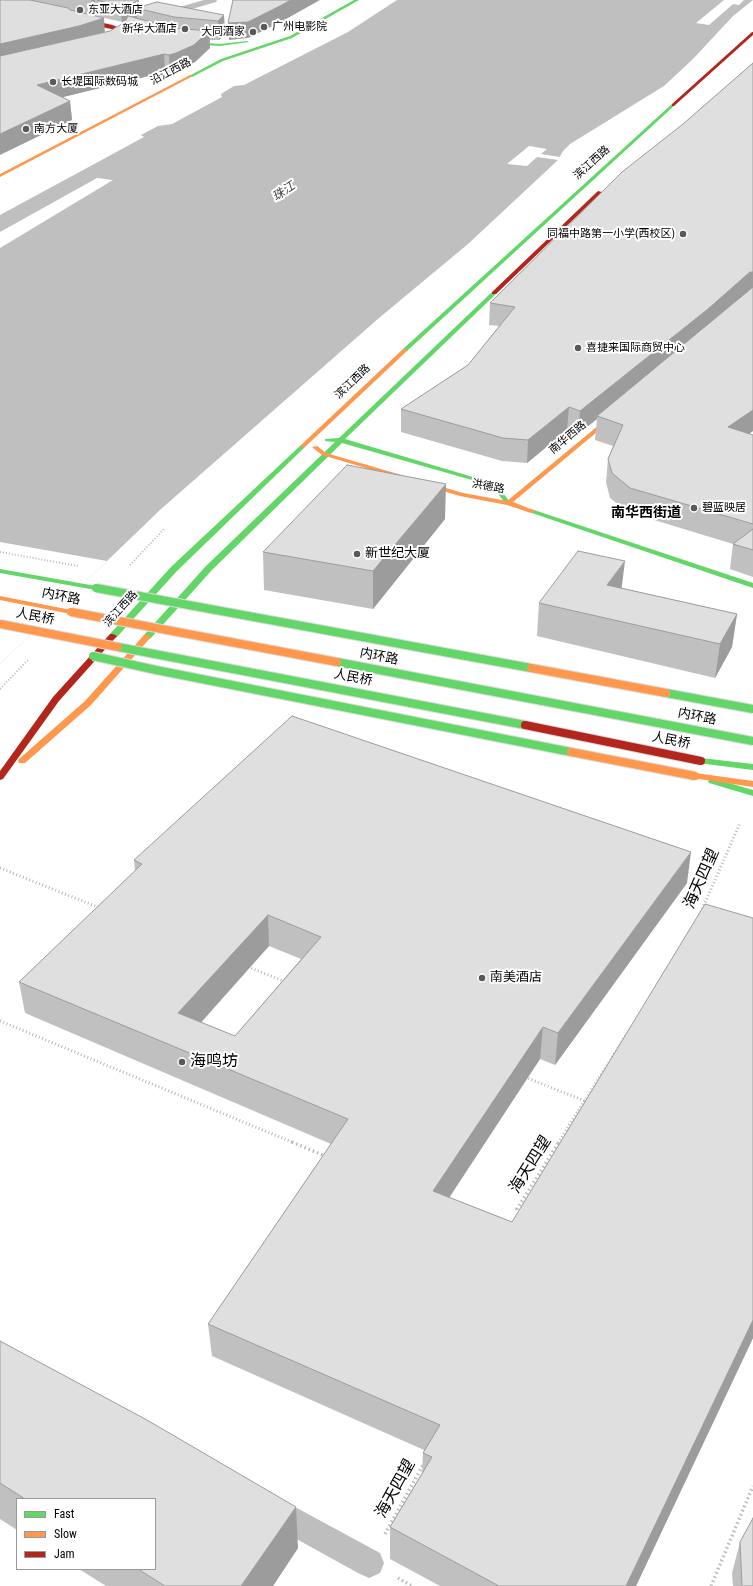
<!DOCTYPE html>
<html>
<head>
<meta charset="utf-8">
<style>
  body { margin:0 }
  #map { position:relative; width:753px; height:1586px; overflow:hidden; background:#fff; font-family:"Roboto Condensed",sans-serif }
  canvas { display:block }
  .legend { position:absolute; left:16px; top:1498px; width:140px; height:72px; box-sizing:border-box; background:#fff; border:1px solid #999; margin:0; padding:5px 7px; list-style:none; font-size:12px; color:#000 }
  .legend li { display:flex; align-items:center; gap:8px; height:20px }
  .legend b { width:20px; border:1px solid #999 }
</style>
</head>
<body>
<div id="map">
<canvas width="753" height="1586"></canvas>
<ul class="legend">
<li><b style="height:5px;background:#63d668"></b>Fast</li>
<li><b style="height:5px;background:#ff974d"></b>Slow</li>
<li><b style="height:5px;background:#b3261e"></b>Jam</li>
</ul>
</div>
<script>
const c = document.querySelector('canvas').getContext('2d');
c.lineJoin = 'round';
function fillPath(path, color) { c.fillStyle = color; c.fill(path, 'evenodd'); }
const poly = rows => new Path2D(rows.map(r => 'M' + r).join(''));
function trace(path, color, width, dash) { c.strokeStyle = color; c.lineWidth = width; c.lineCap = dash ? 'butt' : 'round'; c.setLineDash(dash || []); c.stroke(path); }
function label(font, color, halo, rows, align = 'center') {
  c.font = font + ' "Roboto Condensed","Noto Sans SC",sans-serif'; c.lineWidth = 4; c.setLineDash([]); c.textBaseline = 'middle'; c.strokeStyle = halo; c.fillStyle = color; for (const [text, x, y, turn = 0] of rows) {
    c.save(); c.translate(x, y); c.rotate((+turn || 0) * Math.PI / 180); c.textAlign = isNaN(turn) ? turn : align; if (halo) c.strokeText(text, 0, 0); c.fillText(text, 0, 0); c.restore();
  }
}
fillPath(poly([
  [397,0,753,0,733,16,693,59,664,86,570,144,563,151,558,160,468,244,379,318,161,509,0,664,0,215,144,137,141,135,158,126,172,124,222,97,221,94,234,86,244,85,348,32]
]), '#bfbfbf');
fillPath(poly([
  [724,0,753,0,744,0,739,5,733,4,709,25,696,23],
  [529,146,547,149,541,154,560,157,558,160,537,157,527,166,507,164],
  [97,178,113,180,0,248,0,232],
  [0,542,107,561,0,664]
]), '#fff');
trace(poly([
  [130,565,164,529],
  [0,689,29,659]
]), '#b9b9b9', 2, [1, 2]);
trace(poly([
  [0,868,100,908],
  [701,912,740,823],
  [248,967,286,982],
  [0,1021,294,1143],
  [525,1077,585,1101],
  [558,1143,632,1026]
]), '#b9b9b9', 3, [1, 2.5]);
trace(poly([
  [292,1142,325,1156],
  [520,1213,517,1209,559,1142],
  [385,1534,423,1465],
  [398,1578,412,1586],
  [711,1586,753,1486]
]), '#b9b9b9', 3.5, [1.5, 3]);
fillPath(poly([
  [274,1497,284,1501,380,1553,384,1563,380,1573,369,1578,358,1573,264,1521,259,1511,264,1501,274,1497]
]), '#bebebe');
fillPath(poly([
  [204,0,217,0,216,2,161,18,155,18,154,16,155,14,204,0]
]), '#bebebe');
fillPath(poly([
  [354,0,359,0,292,38,223,61,192,77,189,76,221,59,290,36,354,0],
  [179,41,220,44,247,41,249,42,220,46,178,43,179,41],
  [672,104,675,105,407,351,403,351,403,349,672,104],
  [492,292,497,293,345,439,483,480,499,488,510,502,509,503,505,503,495,490,479,482,342,443,212,570,150,639,144,639,143,637,144,635,206,566,335,442,325,441,325,439,339,438,492,292],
  [303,444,305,445,305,447,177,571,116,638,110,638,109,636,110,634,171,567,301,445,303,444],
  [531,509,753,583,753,588,529,512,527,511,531,509],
  [0,569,96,586,100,588,96,590,0,573,0,569],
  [701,758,753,764,753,770,698,763,697,761,698,759,701,758],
  [712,778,753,790,753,796,709,783,708,781,712,778]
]), '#63d668');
fillPath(poly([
  [190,75,193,76,0,177,0,174,190,75],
  [403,349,408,350,305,447,301,447,301,445,403,349],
  [616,411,621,412,513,502,533,510,535,511,531,513,507,505,460,496,322,455,312,447,317,446,326,453,463,493,507,501,616,411],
  [0,596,71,610,75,612,71,614,0,600,0,596],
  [144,635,147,635,151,637,91,705,25,763,19,763,18,761,19,759,85,701,144,635],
  [695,773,753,781,753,787,692,778,691,776,695,773]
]), '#ff974d');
fillPath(poly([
  [752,32,753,32,753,35,674,106,672,106,672,104,752,32],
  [598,191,602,192,496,294,492,294,492,292,598,191],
  [110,634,113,634,117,636,59,701,3,779,0,780,0,771,53,697,110,634]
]), '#b3261e');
const fastBridge = poly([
  [96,588,531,668],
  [118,647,525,725],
  [93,656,156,670,571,752],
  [337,662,753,741],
  [666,693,753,709]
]);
const slowBridge = poly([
  [71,612,337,662],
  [0,624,118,647],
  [531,668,666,693],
  [571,752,695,776]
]);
const jamBridgeFar1 = poly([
  [74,19,112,27,122,31,122,36,106,43]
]);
const jamBridge = poly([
  [525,725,701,761]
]);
trace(fastBridge, '#dbdbdb', 10, []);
trace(slowBridge, '#dbdbdb', 10, []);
trace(jamBridgeFar1, '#dbdbdb', 5, []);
trace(jamBridge, '#dbdbdb', 10, []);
trace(poly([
  [0,552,78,566]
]), '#b9b9b9', 2, [1, 2]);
trace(fastBridge, '#63d668', 8);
trace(slowBridge, '#ff974d', 8);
trace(jamBridgeFar1, '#b3261e', 4);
trace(jamBridge, '#b3261e', 8);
fillPath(poly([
  [0,0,136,0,140,7,224,15,225,34,219,40,210,40,210,48,195,62,177,71,170,73,165,72,63,97,70,101,72,120],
  [94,16,96,16,122,22,126,21,125,22,110,31,105,32],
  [753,63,753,431,749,434,753,435,753,577,730,569,733,544,628,512,610,498,606,482,608,459,613,446,595,440,597,419,578,434,567,430,527,463,502,461,401,432,401,409,468,365,499,326,489,325,490,303,683,124],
  [445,519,373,609,264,590,263,552],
  [622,588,737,614,732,647,715,678,537,636,539,603],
  [134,860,687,883,555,1065,540,1059,449,1197,512,1222,753,918,753,1338,636,1586,440,1586,390,1559,390,1527,422,1473,423,1453,424,1450,212,1356,208,1324,331,1144,25,1013,19,982,135,871],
  [269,946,301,959,235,1036,201,1022],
  [0,1341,298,1548,273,1586,106,1586,79,1569,155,1569,155,1499,17,1499,17,1530,0,1519],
  [740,1542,753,1586,733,1586,732,1573]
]), '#c0c0c0');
fillPath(poly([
  [91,0,95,0,96,16,93,16],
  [291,0,320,0,279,23,248,38,229,40,228,23],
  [139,1,140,9,136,8,137,18,122,22,120,6],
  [224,15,225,34,219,40,218,21],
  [104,18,105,35,0,62,0,44],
  [209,31,210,48,195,62,177,71,170,73,169,55],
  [164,54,165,72,39,103,37,85],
  [70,101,72,120,0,155,0,134],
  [750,272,753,272,753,292,597,416,597,419,578,434,580,411],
  [569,407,567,430,527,463,528,440],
  [753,410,753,431,725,451,728,427],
  [446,484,445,519,373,609,373,571],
  [625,561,621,593,607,585],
  [737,614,732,647,715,678,720,644],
  [691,852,687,883,555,1065,558,1033],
  [268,915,269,946,181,1045,178,1013],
  [543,1027,540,1059,432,1224,433,1191],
  [753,1320,753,1338,636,1586,626,1586],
  [296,1507,298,1548,273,1586,241,1586]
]), '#9c9c9c');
const building = poly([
  [0,0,30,0,68,8,70,10,104,18,79,26,0,44,0,0],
  [97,0,136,0,139,1,120,6,97,0],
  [233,0,291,0,278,7,248,22,228,23,233,0],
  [157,2,224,15,218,21,174,17,136,8,157,2],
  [128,16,174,28,209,31,194,45,176,53,169,55,164,54,37,85,70,101,0,134,0,56,110,31,125,22,128,16],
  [753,63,753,272,750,272,708,309,580,411,569,407,528,440,503,438,401,409,468,365,515,307,490,303,622,172,683,124,753,63],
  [753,287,753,410,728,427,753,435,753,524,630,488,612,473,608,459,623,425,597,416,753,287],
  [347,465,446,484,373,571,263,552,347,465],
  [753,529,753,550,733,544,753,529],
  [578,551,625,561,607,585,737,614,720,644,539,603,578,551],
  [292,716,691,852,558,1033,543,1027,433,1191,512,1222,705,904,753,918,753,1320,626,1586,499,1586,390,1527,432,1457,423,1453,440,1425,208,1324,348,1119,19,982,142,864,134,860,292,716],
  [268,915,321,937,235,1036,178,1013,268,915],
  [0,1341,147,1420,296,1507,241,1586,165,1586,138,1569,155,1569,155,1499,25,1499,0,1483,0,1341],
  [753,1518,753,1586,742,1586,740,1542,753,1518]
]);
fillPath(building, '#dfdfdf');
trace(building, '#9c9c9c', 1);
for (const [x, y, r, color] of [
  [80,10,4,"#595959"],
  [264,27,4,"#595959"],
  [185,29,4,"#595959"],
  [253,32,4,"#595959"],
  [53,82,4,"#595959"],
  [26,129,4,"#595959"],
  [683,234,4,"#595959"],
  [578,348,4,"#595959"],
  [694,508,4,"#595959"],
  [357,554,4,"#595959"],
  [482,978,4,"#595959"],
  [182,1062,4,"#595959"]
]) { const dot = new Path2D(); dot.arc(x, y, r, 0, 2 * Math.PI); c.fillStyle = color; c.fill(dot); trace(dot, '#fff', 1.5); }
label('11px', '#000', '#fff', [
  ["东亚大酒店",88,10],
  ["广州电影院",272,27],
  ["新华大酒店",177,29,"right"],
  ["大同酒家",245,32,"right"],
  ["长堤国际数码城",61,82],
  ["南方大厦",34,129],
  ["同福中路第一小学(西校区)",675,234,"right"],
  ["喜捷来国际商贸中心",586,348],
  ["碧蓝映居",702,508]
], 'left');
label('11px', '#000', '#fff', [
  ["沿江西路",171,72,-28],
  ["滨江西路",592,163,-42],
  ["滨江西路",353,382,-44],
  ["南华西路",568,438,-40],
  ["洪德路",488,487,10],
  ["滨江西路",121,609,-48]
]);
label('italic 12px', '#444', '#fff', [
  ["珠江",284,192,-34]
]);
label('13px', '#000', '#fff', [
  ["新世纪大厦",365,554],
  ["南美酒店",490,978]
], 'left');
label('13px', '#000', '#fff', [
  ["内环路",61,597,11],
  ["人民桥",35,617,11],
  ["内环路",379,657,11],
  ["人民桥",353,678,11],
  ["内环路",697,717,11],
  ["人民桥",671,741,11]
]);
label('bold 14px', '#000', '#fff', [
  ["南华西街道",646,513]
]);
label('16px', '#000', '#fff', [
  ["海天四望",702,879,-66],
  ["海天四望",531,1165,-58],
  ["海天四望",396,1489,-61]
]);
label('16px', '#000', '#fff', [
  ["海鸣坊",190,1062]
], 'left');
</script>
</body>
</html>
